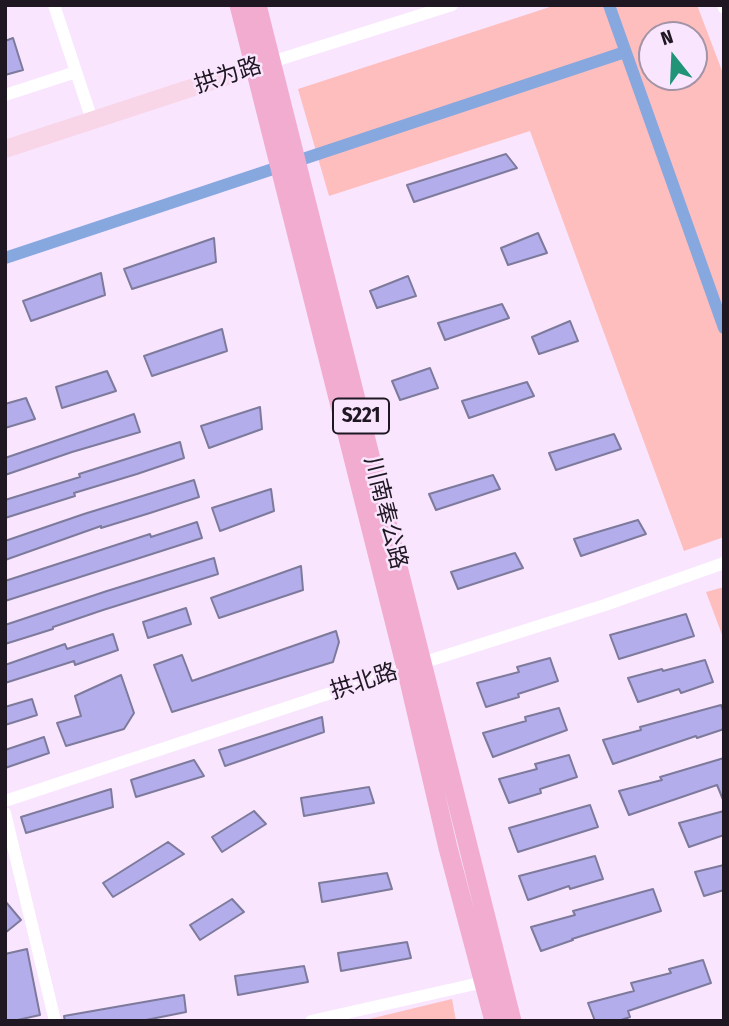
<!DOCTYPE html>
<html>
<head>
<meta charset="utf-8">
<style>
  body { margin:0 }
  #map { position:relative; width:729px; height:1026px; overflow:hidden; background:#f9e5fe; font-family:"Fira Sans Condensed",sans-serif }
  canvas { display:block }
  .frame { position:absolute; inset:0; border:7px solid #1f1722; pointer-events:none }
  .north { position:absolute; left:638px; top:21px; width:70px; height:70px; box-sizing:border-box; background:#f9e5fe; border:2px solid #a293a6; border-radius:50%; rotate:342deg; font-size:19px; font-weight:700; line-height:28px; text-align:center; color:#1f1722 }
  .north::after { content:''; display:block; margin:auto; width:24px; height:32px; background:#219477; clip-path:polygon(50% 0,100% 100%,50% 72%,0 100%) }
</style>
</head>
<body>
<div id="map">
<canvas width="729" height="1026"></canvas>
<div class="frame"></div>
<div class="north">N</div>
</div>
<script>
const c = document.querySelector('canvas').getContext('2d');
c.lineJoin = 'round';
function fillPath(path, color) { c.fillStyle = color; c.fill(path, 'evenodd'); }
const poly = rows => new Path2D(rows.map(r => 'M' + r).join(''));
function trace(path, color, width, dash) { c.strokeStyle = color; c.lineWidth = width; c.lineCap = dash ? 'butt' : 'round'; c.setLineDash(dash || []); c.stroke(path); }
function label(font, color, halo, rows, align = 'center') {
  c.font = font + ' "Fira Sans Condensed","Noto Sans SC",sans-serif'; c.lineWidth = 5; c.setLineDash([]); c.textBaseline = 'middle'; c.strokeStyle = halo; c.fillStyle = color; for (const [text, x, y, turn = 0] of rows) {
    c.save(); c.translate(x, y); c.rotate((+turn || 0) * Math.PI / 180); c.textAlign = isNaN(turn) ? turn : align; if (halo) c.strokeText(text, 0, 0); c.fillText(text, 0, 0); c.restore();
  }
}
fillPath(poly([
  [556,5,697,5,724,76,724,537,684,551,530,131,329,196,298,89],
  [652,35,694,35,694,77,652,77],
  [724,587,724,640,706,592],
  [452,999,456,1021,361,1021]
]), '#febebe');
trace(poly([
  [609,5,724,328],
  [5,258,625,52]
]), '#86a8df', 12);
const building = poly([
  [13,38,23,70,5,75,5,41,13,38],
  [506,154,517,168,414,202,407,185,506,154],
  [538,233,547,253,508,265,501,248,538,233],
  [214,238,216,262,132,289,124,269,214,238],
  [101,273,105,295,31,321,23,301,101,273],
  [408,276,416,296,377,308,370,291,408,276],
  [502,304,509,318,445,340,438,323,502,304],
  [570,321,578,341,539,354,532,337,570,321],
  [222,329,227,351,152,376,144,356,222,329],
  [430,368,438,388,400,400,392,381,430,368],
  [107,371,116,391,62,408,56,387,107,371],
  [527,382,534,396,469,418,462,401,527,382],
  [26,398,35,419,5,428,5,404,26,398],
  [260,407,262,429,209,448,201,426,260,407],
  [134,414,140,432,72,452,5,475,5,458,134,414],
  [614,434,621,449,556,470,549,453,614,434],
  [180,442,184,458,137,474,74,493,75,496,5,518,5,500,80,477,79,474,180,442],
  [493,475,500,489,436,510,429,494,493,475],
  [194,480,199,497,150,513,101,528,101,526,5,560,5,541,84,514,194,480],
  [271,489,274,511,220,531,212,508,271,489],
  [638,520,646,534,581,556,574,539,638,520],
  [197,522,202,538,5,601,5,581,150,534,151,537,197,522],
  [515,553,523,568,458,589,451,572,515,553],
  [214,558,218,574,103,610,53,627,53,629,5,644,5,625,107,591,214,558],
  [301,566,303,590,219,618,211,598,301,566],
  [186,608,191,624,148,638,143,622,186,608],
  [686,614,694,636,619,659,610,635,686,614],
  [336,631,339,642,333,662,172,712,154,665,182,655,192,681,336,631],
  [113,634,118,650,75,665,74,661,5,683,5,665,65,644,67,649,113,634],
  [550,658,558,681,518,694,519,697,486,707,477,683,519,672,517,667,550,658],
  [705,660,713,682,681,693,679,689,638,702,628,678,662,669,663,671,705,660],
  [121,675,134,713,124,729,66,746,57,723,81,716,75,696,121,675],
  [32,699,37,715,5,725,5,707,32,699],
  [721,705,724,713,724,729,697,738,696,736,613,764,603,740,641,730,640,727,721,705],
  [559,708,567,730,493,757,483,733,526,721,525,717,559,708],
  [322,717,324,732,225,766,219,750,322,717],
  [44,737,49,753,5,768,5,750,44,737],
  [569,755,577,777,540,789,541,793,509,803,499,779,537,769,535,764,569,755],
  [724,758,724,802,717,785,629,815,619,791,662,780,660,777,724,758],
  [194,760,204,776,136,797,131,780,194,760],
  [369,787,374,803,304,816,301,798,369,787],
  [111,789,113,807,26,833,21,817,111,789],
  [590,805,598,827,518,852,509,828,590,805],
  [254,811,266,824,222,852,212,837,254,811],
  [724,811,724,835,689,847,679,823,724,811],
  [168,842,184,854,113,897,103,883,168,842],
  [595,856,603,879,570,889,569,886,528,900,519,876,595,856],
  [724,865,724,890,704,896,695,872,724,865],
  [387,873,392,889,322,902,319,883,387,873],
  [653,889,661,911,572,939,573,940,541,951,531,927,575,915,573,911,653,889],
  [232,899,244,912,200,940,190,925,232,899],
  [5,901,21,920,5,933,5,901],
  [407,942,411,958,341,971,338,953,407,942],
  [27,949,40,1015,13,1021,5,1021,5,954,27,949],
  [703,960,711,983,628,1011,630,1017,618,1021,595,1021,588,1003,634,991,631,983,671,973,669,969,703,960],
  [304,966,308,982,238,995,235,976,304,966],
  [184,995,186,1012,141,1021,65,1021,64,1016,184,995]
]);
fillPath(building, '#b4adec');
trace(building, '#7d7a9b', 2);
trace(poly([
  [54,5,92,120],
  [723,5,724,8],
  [265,64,452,5],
  [5,95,76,72],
  [5,801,406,668,605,605,724,563],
  [5,813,55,1021],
  [311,1021,484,982]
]), '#fff', 12);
trace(poly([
  [5,149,255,67]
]), '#f8d6e8', 18);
trace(poly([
  [239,5,406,668,448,848,494,1021],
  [257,5,512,1021]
]), '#f1acd0', 19);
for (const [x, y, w] of [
  [361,416,56]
]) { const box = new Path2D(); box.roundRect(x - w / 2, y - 17.5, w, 35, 5); c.fillStyle = '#f9e5fe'; c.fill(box); trace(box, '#1f1722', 2); }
label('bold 21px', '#1f1722', null, [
  ["S221",361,416]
]);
label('23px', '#1f1722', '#f9e5fe', [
  ["拱为路",228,76,-18],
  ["川南奉公路",385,513,76],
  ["拱北路",364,682,-18]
]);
</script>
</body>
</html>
